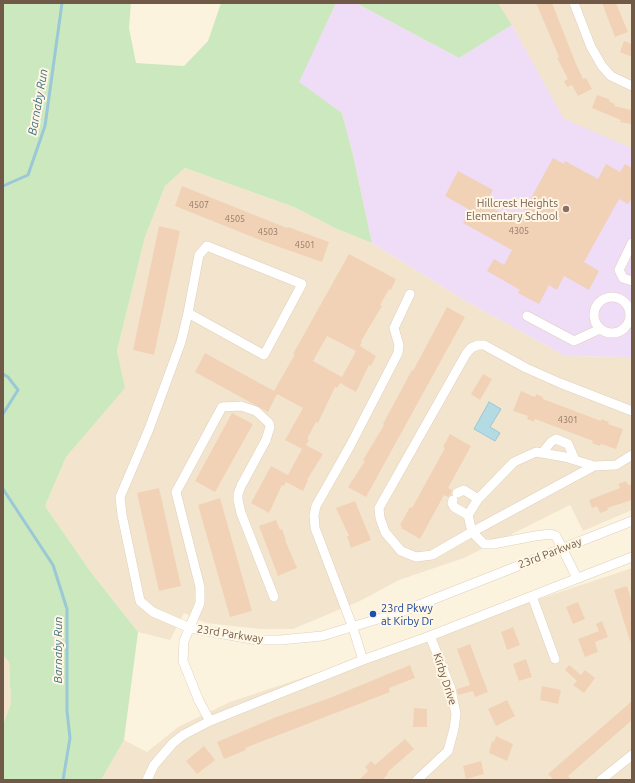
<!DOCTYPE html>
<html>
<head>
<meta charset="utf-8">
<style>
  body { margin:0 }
  #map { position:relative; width:635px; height:783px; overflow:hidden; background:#fcf3df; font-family:Ubuntu,sans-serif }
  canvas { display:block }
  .frame { position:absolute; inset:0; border:4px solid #715947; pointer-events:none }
</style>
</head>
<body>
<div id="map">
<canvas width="635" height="783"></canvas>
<div class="frame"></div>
</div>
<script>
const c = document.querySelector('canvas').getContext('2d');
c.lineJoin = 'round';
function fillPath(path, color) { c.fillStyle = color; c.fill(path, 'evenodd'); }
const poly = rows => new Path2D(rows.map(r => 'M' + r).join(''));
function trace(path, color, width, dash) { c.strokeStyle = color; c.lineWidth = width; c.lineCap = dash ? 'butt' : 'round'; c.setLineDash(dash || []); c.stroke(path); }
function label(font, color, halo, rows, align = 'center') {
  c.font = font + ' Ubuntu,sans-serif'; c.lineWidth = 4; c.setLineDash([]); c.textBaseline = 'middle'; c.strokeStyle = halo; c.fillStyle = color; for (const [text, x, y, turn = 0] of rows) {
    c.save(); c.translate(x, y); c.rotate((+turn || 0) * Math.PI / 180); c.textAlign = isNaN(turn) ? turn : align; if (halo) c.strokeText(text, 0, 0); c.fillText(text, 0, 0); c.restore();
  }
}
fillPath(poly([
  [498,3,632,3,632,148,564,120,512,25],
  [185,168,294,207,337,229,372,243,464,300,565,356,632,357,632,510,583,531,570,505,464,558,399,580,360,601,293,629,260,629,206,623,184,613,170,640,138,632,90,571,45,506,66,457,124,388,117,351,145,237,165,186],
  [632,568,632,780,101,780,124,740,147,752,178,727,230,702],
  [3,655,9,662,11,703,3,725]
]), '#f3e5cd');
fillPath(poly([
  [336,3,356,3,459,58,512,25,564,119,632,148,632,357,565,356,464,300,372,243,353,155,342,113,298,82]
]), '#efdcf7');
fillPath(poly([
  [3,3,131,3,129,28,136,63,184,66,208,41,221,3,336,3,299,82,342,113,353,155,372,243,337,229,294,207,185,168,165,186,145,237,117,351,125,388,66,457,45,506,90,571,138,632,124,740,101,780,3,780,3,725,11,703,9,662,3,655],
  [356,3,498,3,512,25,459,58]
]), '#cce8be');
const water = poly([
  [489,402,501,409,490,427,500,433,495,441,474,429,489,402]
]);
fillPath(water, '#b4dae4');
trace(water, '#9ac8d6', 1);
trace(poly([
  [3,186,28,175,45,126,62,3],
  [3,374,8,377,18,390,3,414],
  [3,489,53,565,67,609,67,711,70,738,63,780]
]), '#9ac8d6', 3);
fillPath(poly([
  [536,3,552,3,576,64,583,79,586,78,592,89,578,96,572,85,567,87,564,81,568,79,557,58,559,57],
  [602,3,616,3,628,32,615,37],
  [624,41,632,44,632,57,620,52],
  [597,95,609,99,609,101,615,104,614,106,632,110,632,124,620,122,621,120,592,108],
  [553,158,564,164,565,161,598,179,606,164,620,172,625,164,632,168,632,198,628,204,619,199,584,262,599,271,589,290,564,276,557,290,549,285,539,304,518,293,520,290,487,271,494,259,504,265,512,250,463,223,470,210,445,196,458,171,493,190,485,204,518,222],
  [182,186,287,228,288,227,329,242,322,262,265,242,175,206],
  [159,226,180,231,154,355,133,350],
  [349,254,396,279,391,290,389,289,380,305,382,306,361,341,362,342,360,346,376,356,371,366,369,365,356,392,340,383,337,388,335,387,318,423,316,422,307,439,309,440,306,445,323,454,307,480,308,480,303,491,286,482,284,486,282,485,269,513,251,503,271,466,288,475,302,449,285,440,303,408,277,394,268,412,195,372,205,353,274,391,295,354,293,354],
  [327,336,356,351,342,377,313,361],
  [447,307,465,317,366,497,348,487,365,461,363,460,384,425,383,424,412,370,413,371],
  [483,374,492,379,480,400,471,394],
  [521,391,535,397,536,394,543,397,543,399,601,421,601,419,609,422,608,424,623,429,616,449,601,444,600,446,592,443,593,441,535,419,534,422,527,419,528,416,513,411],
  [232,413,253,424,215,492,195,481],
  [450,434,471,446,448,488,452,490,451,494,448,497,444,495,420,539,401,528,402,526,400,525,410,507,412,508,445,448,443,447],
  [626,481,628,485,632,484,632,500,607,508,608,510,600,513,597,506,592,508,589,500,620,488,618,484],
  [159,488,181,586,159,591,137,493],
  [220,498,252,611,230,617,198,505],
  [355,501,371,540,351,548,347,536,349,536,336,508],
  [276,520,280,530,282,529,286,540,285,540,297,568,278,576,259,526],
  [627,586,632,602,632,640,630,641,614,590],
  [578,602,585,619,573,624,566,607],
  [602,621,608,637,595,642,598,652,585,657,578,639,599,631,596,624],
  [513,627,520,645,507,650,501,632],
  [470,644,488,692,475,697,473,691,458,695,457,689,470,685,457,649],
  [526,659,532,677,519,681,513,664],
  [410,665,415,678,389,688,390,692,245,748,246,750,224,759,217,742,276,717,327,699],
  [569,665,581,675,585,670,595,678,584,693,573,685,577,681,565,670],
  [542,686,561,690,558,704,540,700],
  [507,700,515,716,496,726,488,709],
  [632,701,632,720,568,776,571,780,554,780,548,774],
  [414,708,427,709,427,727,413,727],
  [496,736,513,744,507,761,489,753,492,741,494,742],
  [405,739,414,749,391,769,387,773,388,774,382,780,359,780,368,771,365,767,371,761,375,765],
  [204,746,215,760,197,774,186,761],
  [481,761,484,774,466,779,463,766]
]), '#f1d2b7');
const minor = poly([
  [574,3,591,47,602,66,611,76,632,86],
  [632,243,619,270,623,278,632,281],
  [207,246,302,284,264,355,188,313,199,255,207,246],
  '594 315a18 18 0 1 1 36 0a18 18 0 1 1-36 0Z',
  [188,313,181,342,149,429,120,497,122,515,140,601,153,612,190,628,257,640,280,640,322,636,401,612,632,521],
  [527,316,574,341,600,329],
  [542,453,551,442,556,439,568,444,575,460],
  [594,466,565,457,536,452,514,462,478,499,468,515,472,532,432,555,416,557,401,551,385,532,380,518,379,508,466,354,471,348,478,345,484,345,526,368,560,383,632,411],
  [457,493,464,490,478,499],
  [453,500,452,503,454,507,468,515],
  [577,578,556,536,550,534,535,536,493,544,484,544,472,532,594,466,616,465,632,455],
  [532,596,555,659],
  [363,660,353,628,315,528,314,515,316,506,350,446,398,353,399,345,394,328,410,294],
  [210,721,199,701,183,661,184,641,200,603,200,587,176,492,222,407,241,406,256,411,269,423,270,427,266,440,241,486,238,494,238,500,241,513,274,597],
  [147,780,154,765,173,743,183,735,210,721,363,660,430,636,632,557],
  [417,780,448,751,454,729,456,714,451,689,430,636],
  [601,780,632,755]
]);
trace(minor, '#dfcfbb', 10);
trace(minor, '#fff', 9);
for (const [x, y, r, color] of [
  [566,209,4,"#8d6e63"],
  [373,614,4,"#1a4fb4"]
]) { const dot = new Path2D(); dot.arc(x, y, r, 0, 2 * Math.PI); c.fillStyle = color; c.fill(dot); trace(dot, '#fff6e4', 1.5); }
label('9px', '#917763', null, [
  ["4507",199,205],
  ["4505",235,219],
  ["4305",519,231],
  ["4503",268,232],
  ["4501",305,245],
  ["4301",568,420]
]);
label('11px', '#785e54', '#fff6e4', [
  ["Hillcrest Heights",558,203],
  ["Elementary School",558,216]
], 'right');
label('11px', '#715947', '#fff6e4', [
  ["23rd Parkway",550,553,-21],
  ["23rd Parkway",230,634,9],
  ["Kirby Drive",445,679,72]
]);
label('11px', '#164399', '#fff6e4', [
  ["23rd Pkwy",381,608],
  ["at Kirby Dr",381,621]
], 'left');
label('italic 12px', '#417485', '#fff6e4', [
  ["Barnaby Run",38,102,-80],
  ["Barnaby Run",58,650,-90]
]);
</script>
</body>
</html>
